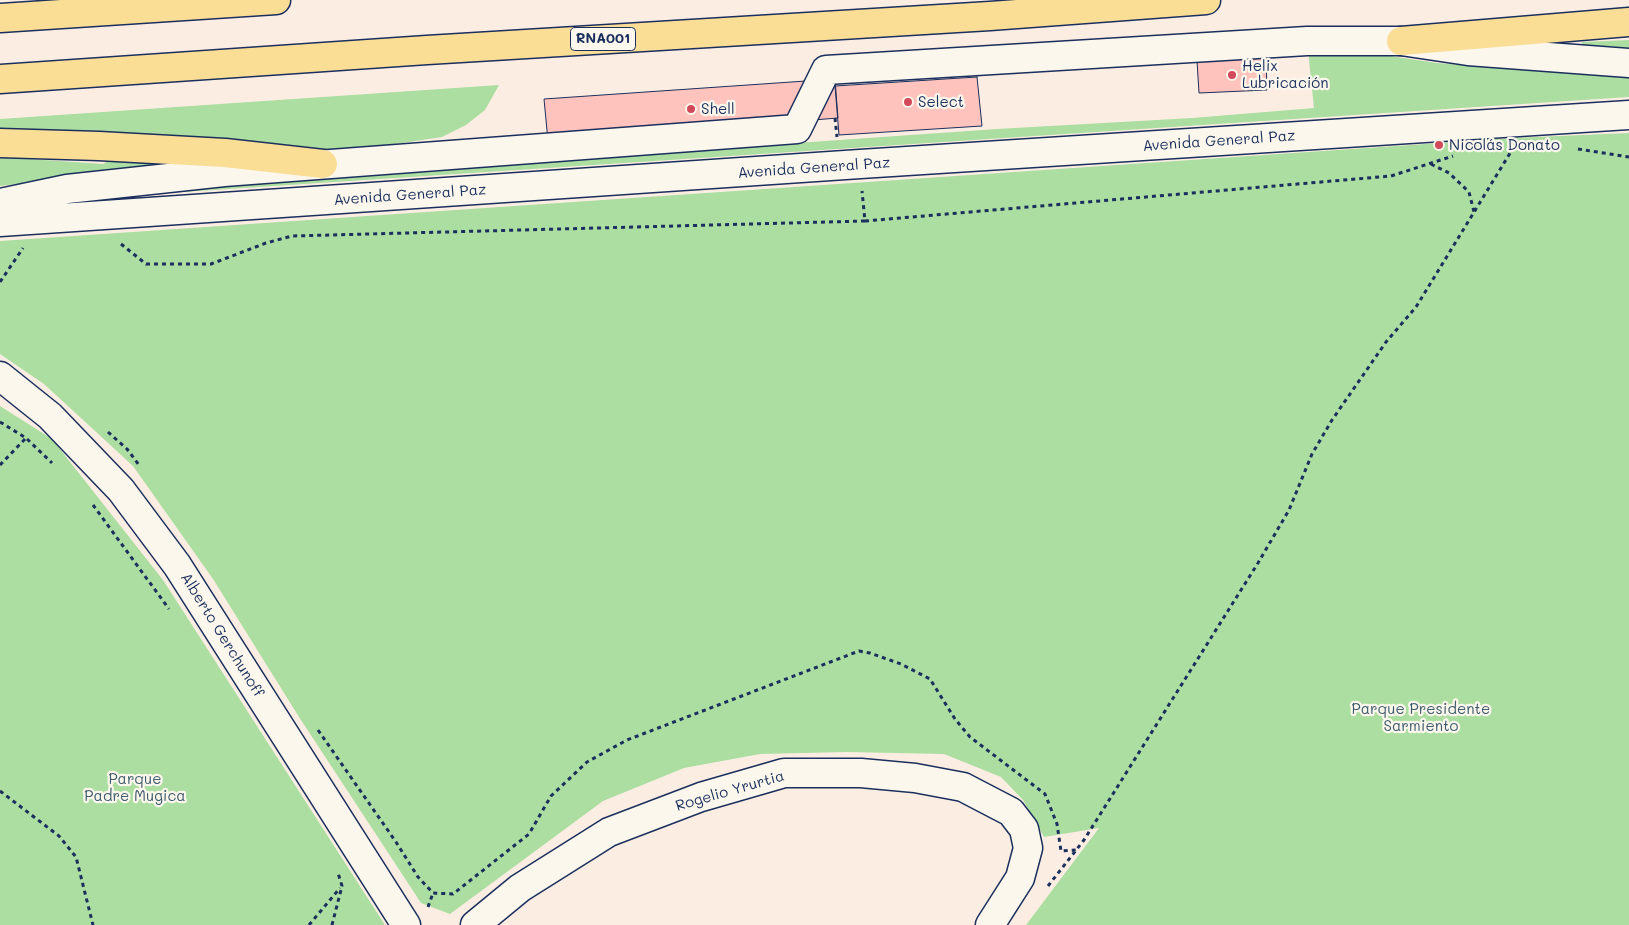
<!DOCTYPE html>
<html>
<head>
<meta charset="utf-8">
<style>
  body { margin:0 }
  canvas { display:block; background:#fcede3 }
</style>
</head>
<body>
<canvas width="1629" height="925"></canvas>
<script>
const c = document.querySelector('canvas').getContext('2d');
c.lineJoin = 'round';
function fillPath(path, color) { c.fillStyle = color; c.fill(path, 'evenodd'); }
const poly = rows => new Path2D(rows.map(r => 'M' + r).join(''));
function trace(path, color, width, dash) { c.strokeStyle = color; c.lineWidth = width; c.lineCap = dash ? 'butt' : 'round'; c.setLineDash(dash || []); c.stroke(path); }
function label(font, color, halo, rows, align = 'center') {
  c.font = font + ' Mali,sans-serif'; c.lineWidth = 4.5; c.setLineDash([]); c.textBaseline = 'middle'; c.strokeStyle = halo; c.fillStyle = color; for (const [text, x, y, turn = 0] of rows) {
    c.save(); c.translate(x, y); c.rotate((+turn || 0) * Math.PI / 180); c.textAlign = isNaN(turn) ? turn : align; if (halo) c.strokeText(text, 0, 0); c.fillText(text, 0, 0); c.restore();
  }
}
fillPath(poly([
  [1629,40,1629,51,1581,48,1582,42],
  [1308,50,1370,53,1437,63,1629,78,1629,97,152,194,151,188,997,129,1192,118,1314,108],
  [499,85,485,110,466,125,442,137,349,151,0,133,0,119],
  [1629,133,1629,925,1026,925,1099,828,1044,837,1023,800,1001,777,944,754,847,752,760,754,684,768,603,801,450,914,421,903,299,717,213,579,133,466,44,384,0,354,0,241,1514,138],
  [0,157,103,164,113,158,172,161,172,165,168,167,0,186],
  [0,406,52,439,163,580,385,925,0,925]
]), '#abdea0');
const building = poly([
  [1266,58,1267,90,1199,93,1197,61,1266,58],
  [977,77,982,126,839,135,835,86,977,77],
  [835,79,838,118,548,141,544,99,835,79]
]);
fillPath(building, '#ffc3bd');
trace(building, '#1b2f5e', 1);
const minor = poly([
  [0,203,67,189,224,172,797,129,826,70,1307,41,1401,41,1468,51,1629,63],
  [0,222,860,164,1629,115],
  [0,376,50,416,121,490,177,565,406,925],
  [475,925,520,888,609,832,701,797,784,773,861,773,915,778,963,787,1011,812,1024,829,1028,848,1020,878,990,925]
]);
const highway = poly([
  [0,18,276,0],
  [1401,41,1629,22],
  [0,79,427,50,990,16,1206,0],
  [0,143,99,146,225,153,323,164]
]);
trace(minor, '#1b2f5e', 31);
trace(highway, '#1b2f5e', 31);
trace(poly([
  [835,118,837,137],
  [1578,149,1629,157],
  [1431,164,1449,173,1469,192,1474,212],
  [865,221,1391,176,1453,156],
  [121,244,146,264,211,264,266,243,292,236,865,221,862,191],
  [0,282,23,248],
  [0,422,26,438,52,463],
  [108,432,127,449,139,465],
  [0,465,26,438],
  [93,505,169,609],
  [318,730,396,842,418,877,433,893,453,894,529,834,551,796,587,762,627,740,859,651,870,653,901,664,930,679,955,719,970,737,1045,794,1057,824,1061,851,1077,850],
  [0,791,59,836,76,857,93,925],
  [1048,886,1084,840,1258,563,1289,510,1312,454,1332,420,1386,342,1416,307,1512,150],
  [428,907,433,893],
  [309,925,340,888],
  [332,925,342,886,338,873]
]), '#1b2f5e', 3, [4, 4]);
trace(minor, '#fbf7ec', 28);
trace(highway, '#fbde96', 28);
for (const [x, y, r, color] of [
  [1232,75,5,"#d1495b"],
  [908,102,5,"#d1495b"],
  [691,109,5,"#d1495b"],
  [1439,145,5,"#d1495b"]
]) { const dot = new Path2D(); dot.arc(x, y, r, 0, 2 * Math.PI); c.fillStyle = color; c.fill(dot); trace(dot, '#fbf7ec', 2); }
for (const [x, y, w] of [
  [603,39,65]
]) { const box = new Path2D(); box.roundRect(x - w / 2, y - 11.5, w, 23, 4); c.fillStyle = '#fbf7ec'; c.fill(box); trace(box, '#1b2f5e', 1); }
label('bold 14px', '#1b2f5e', null, [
  ["RNA001",603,39]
]);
label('15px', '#1b2f5e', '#fbf7ec', [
  ["Helix",1242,66],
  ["Lubricación",1242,83],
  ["Select",918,102],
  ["Shell",701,109],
  ["Nicolás Donato",1449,145]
], 'left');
label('15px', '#1b2f5e', '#fbf7ec', [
  ["Avenida General Paz",1219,141,-4],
  ["Avenida General Paz",814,168,-4],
  ["Avenida General Paz",410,195,-4],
  ["Alberto Gerchunoff",222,635,58],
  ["Rogelio Yrurtia",730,791,-16]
]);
label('15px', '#3f5b6e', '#fbf7ec', [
  ["Parque Presidente",1421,709],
  ["Sarmiento",1421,726],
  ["Parque",135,779],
  ["Padre Mugica",135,796]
]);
</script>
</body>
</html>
